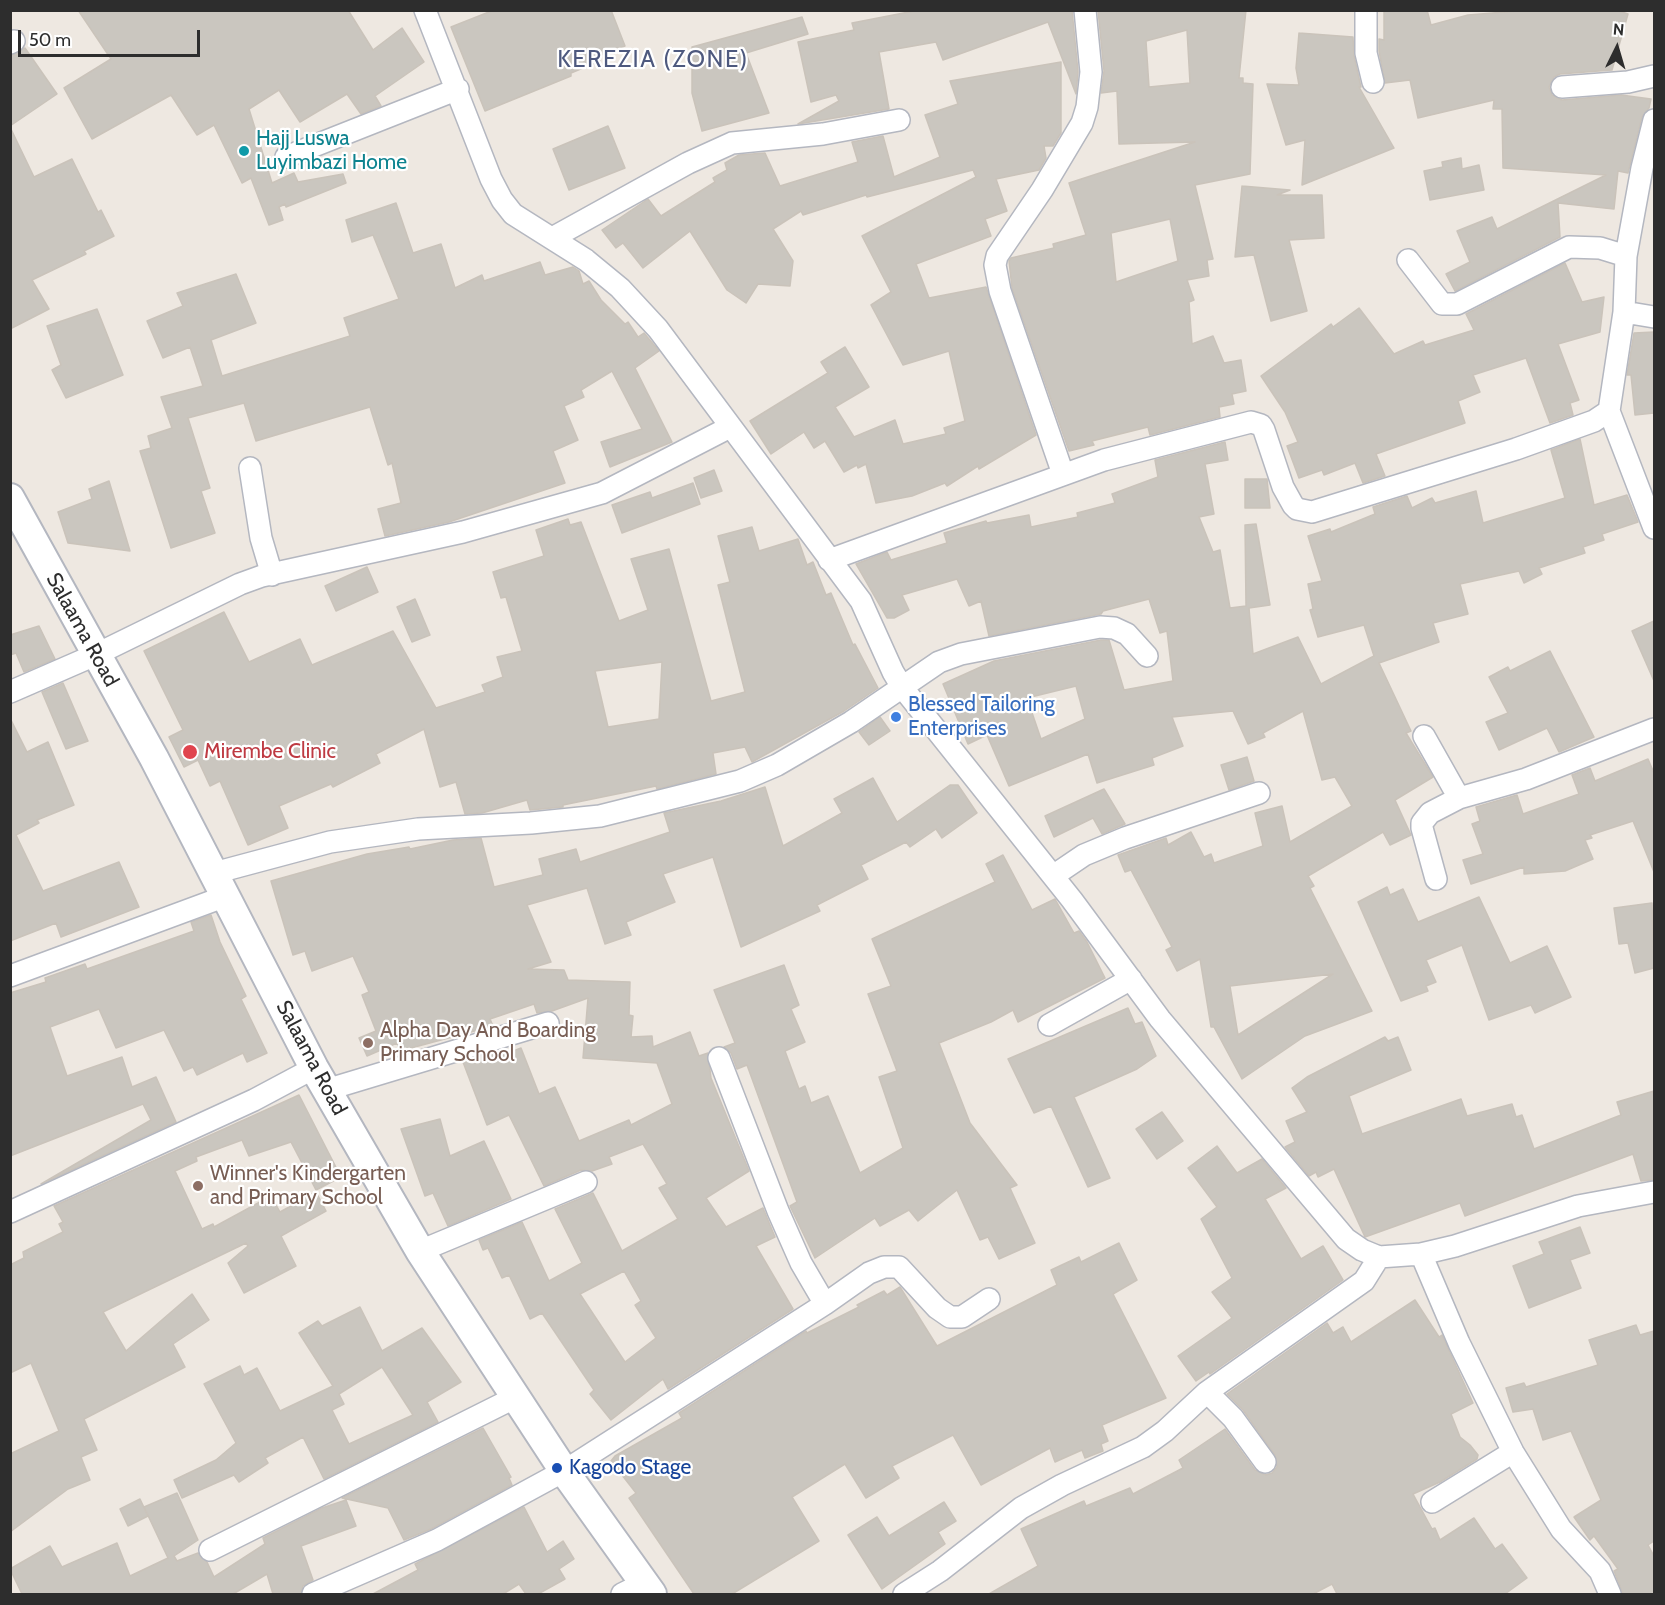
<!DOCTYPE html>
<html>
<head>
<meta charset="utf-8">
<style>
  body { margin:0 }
  #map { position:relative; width:1665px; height:1605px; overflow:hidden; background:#eee8e1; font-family:Cabin,sans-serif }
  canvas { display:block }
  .frame { position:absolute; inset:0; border:12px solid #2d2d2d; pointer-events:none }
  .north { position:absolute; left:1587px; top:18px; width:60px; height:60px; -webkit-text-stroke:4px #fff; paint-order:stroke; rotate:5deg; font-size:16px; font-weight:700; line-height:24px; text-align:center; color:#2d2d2d }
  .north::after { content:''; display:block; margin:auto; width:21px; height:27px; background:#2d2d2d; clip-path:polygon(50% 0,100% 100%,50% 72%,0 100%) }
  .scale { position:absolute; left:18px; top:30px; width:182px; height:27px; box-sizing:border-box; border:3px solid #2d2d2d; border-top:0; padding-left:8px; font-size:18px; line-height:21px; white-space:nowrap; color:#2d2d2d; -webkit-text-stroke:4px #fff; paint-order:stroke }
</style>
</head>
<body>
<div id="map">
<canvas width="1665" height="1605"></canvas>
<div class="frame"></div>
<div class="north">N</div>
<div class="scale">50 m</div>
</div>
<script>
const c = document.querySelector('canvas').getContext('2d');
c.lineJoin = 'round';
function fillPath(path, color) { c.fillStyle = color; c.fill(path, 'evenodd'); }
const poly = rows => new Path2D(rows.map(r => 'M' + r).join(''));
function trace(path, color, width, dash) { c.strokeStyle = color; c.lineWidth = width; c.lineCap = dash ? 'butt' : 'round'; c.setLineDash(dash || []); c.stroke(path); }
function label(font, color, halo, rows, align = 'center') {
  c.font = font + ' Cabin,sans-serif'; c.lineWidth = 4.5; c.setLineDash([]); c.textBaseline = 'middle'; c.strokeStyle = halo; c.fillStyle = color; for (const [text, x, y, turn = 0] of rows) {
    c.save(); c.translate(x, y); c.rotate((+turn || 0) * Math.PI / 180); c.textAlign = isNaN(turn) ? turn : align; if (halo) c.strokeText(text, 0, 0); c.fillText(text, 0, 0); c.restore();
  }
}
const building = poly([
  [78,10,348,10,373,50,402,28,424,62,375,96,381,106,361,114,347,94,300,122,279,90,249,109,272,183,294,173,298,182,343,174,346,183,286,207,285,204,279,207,283,220,269,225,251,178,242,183,214,125,197,135,171,95,92,139,64,88,111,59,78,10],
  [494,10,611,10,625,46,598,56,600,61,571,73,571,76,485,111,451,27,494,10],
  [919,10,1072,10,1078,72,1076,94,1048,22,943,60,936,42,879,52,889,109,798,124,839,101,836,95,811,102,798,42,854,30,852,23,919,10],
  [1098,10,1246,10,1239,78,1243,78,1243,83,1253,84,1250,174,1195,185,1213,259,1207,260,1209,276,1187,280,1194,300,1189,302,1192,344,1213,336,1224,363,1241,360,1246,391,1232,394,1234,404,1219,407,1220,417,1150,435,1148,427,1092,441,1094,445,1069,451,1012,288,1009,261,1011,258,1054,248,1053,244,1086,235,1069,183,1195,142,1119,144,1117,91,1101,93,1104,71,1098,10],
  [1187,30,1190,83,1149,87,1146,41,1187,30],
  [1170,219,1178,261,1116,282,1111,233,1170,219],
  [1384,10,1427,10,1431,25,1468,15,1529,10,1616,10,1628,14,1612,70,1560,74,1554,77,1549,87,1552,95,1562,100,1621,95,1651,99,1649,108,1642,117,1628,173,1618,171,1614,209,1558,203,1560,237,1455,291,1446,274,1470,262,1457,231,1492,217,1497,229,1606,175,1503,168,1502,109,1493,109,1494,100,1418,118,1410,80,1385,83,1379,51,1379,39,1384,40,1384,10],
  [802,17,808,34,746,53,769,113,702,131,692,93,692,47,802,17],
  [1299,33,1353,37,1354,56,1361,87,1359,87,1394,148,1302,185,1305,140,1286,145,1267,84,1299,85,1296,68,1299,33],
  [25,48,57,94,10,126,10,56,25,48],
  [1061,62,1061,133,1053,146,1044,146,1046,158,1039,170,996,179,1007,211,985,219,991,236,916,264,929,298,986,287,1036,435,979,469,978,466,947,486,945,483,912,496,876,503,866,464,858,468,857,465,844,472,825,441,814,448,804,432,771,454,750,421,828,373,821,362,845,347,869,387,835,407,854,437,895,420,903,444,946,434,944,428,965,421,949,351,903,365,871,305,891,292,862,236,976,177,973,170,867,197,866,195,803,215,801,211,773,229,793,261,790,286,758,284,746,303,727,290,690,231,643,268,623,243,616,248,602,230,648,199,661,216,715,182,713,178,727,170,725,163,739,155,765,153,780,186,858,162,852,142,883,136,894,177,940,157,925,115,958,104,950,81,1061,62],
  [608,126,625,168,569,190,553,149,608,126],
  [10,127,34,177,72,159,98,212,101,210,114,236,84,251,86,254,32,280,49,309,10,329,10,127],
  [1461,158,1462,169,1479,165,1484,190,1430,200,1424,171,1443,167,1442,162,1461,158],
  [1242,186,1290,190,1277,195,1322,195,1324,238,1289,240,1307,311,1271,321,1254,255,1235,257,1242,186],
  [396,203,413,253,441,244,455,288,482,275,484,281,540,262,545,275,573,267,579,271,583,284,589,281,601,300,625,324,628,322,638,337,644,333,659,351,635,368,672,442,610,467,601,442,642,429,612,371,581,390,584,397,564,406,578,440,553,451,565,483,449,522,385,536,378,509,401,503,392,463,388,465,370,407,256,441,244,403,188,418,210,488,201,491,215,533,171,548,140,451,151,448,148,436,172,428,161,397,203,386,190,347,163,358,147,321,183,306,177,293,236,274,256,323,211,340,222,376,350,336,344,318,399,299,373,235,352,242,346,220,396,203],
  [1565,263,1582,302,1604,297,1600,332,1558,344,1579,400,1570,403,1573,415,1550,423,1526,358,1473,375,1480,392,1458,401,1465,423,1376,454,1385,476,1363,483,1355,463,1324,475,1322,470,1299,478,1287,446,1298,442,1285,412,1261,376,1331,324,1333,327,1359,308,1394,354,1423,341,1425,345,1474,330,1466,314,1565,263],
  [97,309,123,375,66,398,52,370,61,365,47,326,97,309],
  [1654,332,1654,413,1635,415,1631,375,1627,375,1634,333,1654,332],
  [1580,439,1594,505,1627,495,1638,522,1602,534,1604,540,1583,547,1585,553,1539,568,1542,574,1524,583,1519,571,1460,584,1468,614,1433,623,1439,642,1379,663,1411,731,1406,733,1433,777,1395,800,1411,835,1390,845,1383,832,1308,876,1314,886,1310,888,1372,1011,1305,1036,1242,1079,1214,1027,1211,1027,1200,959,1177,971,1166,950,1172,947,1131,870,1125,872,1118,855,1166,838,1168,845,1191,832,1204,857,1211,854,1214,863,1263,846,1255,813,1282,806,1290,842,1352,806,1335,777,1322,780,1303,711,1263,733,1265,737,1248,744,1233,711,1172,717,1183,746,1152,758,1154,765,1097,783,1088,754,1009,786,987,735,968,744,943,684,994,661,1101,640,1109,640,1124,690,1173,681,1167,631,1160,633,1149,599,1103,611,1101,614,989,636,981,601,969,606,957,579,902,595,909,610,894,618,887,618,856,564,887,552,891,560,947,543,944,533,986,521,987,523,1029,515,1031,527,1078,517,1077,513,1115,503,1112,494,1158,477,1155,460,1225,442,1228,460,1205,464,1214,514,1199,517,1213,552,1220,550,1230,608,1246,606,1245,525,1256,524,1270,605,1249,608,1253,654,1298,637,1321,684,1374,656,1364,625,1318,637,1310,610,1313,609,1308,584,1322,581,1308,536,1330,529,1331,532,1375,514,1373,507,1407,496,1412,508,1432,498,1435,503,1476,491,1483,523,1565,498,1551,450,1580,439],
  [1076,686,1085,719,1041,739,1027,698,1076,686],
  [1333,974,1238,1035,1230,986,1333,974],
  [714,470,722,491,701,498,694,478,714,470],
  [1245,479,1267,479,1270,508,1245,508,1245,479],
  [109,481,130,551,68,543,58,512,92,499,89,489,109,481],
  [693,483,700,504,622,533,612,505,650,492,652,498,693,483],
  [568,519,570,525,581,522,619,621,648,610,631,559,669,549,711,701,745,692,718,585,730,582,718,536,752,527,759,551,798,539,807,565,813,562,826,595,831,593,853,645,855,644,878,688,844,711,752,762,745,747,713,753,716,774,657,789,656,786,563,805,563,807,530,810,527,800,482,813,465,814,456,782,440,787,424,729,376,754,380,763,333,787,331,784,279,806,288,828,248,845,220,781,210,786,198,760,184,767,169,737,183,730,144,651,224,612,249,662,300,639,312,665,393,631,436,708,485,692,482,685,503,677,497,657,522,651,506,597,501,598,493,572,544,556,536,530,568,519],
  [662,662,659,719,608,727,595,671,662,662],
  [367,567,378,592,336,611,325,586,367,567],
  [415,599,430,635,412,642,397,607,415,599],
  [1654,621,1654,681,1632,631,1654,621],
  [39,626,55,659,24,672,16,653,10,655,10,635,39,626],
  [1550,651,1594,737,1559,752,1547,728,1499,750,1486,722,1508,713,1489,677,1508,667,1510,671,1550,651],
  [63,683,88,741,66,749,42,692,63,683],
  [880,717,890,731,869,745,859,732,880,717],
  [10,718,27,752,48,742,74,805,37,820,39,823,16,835,43,891,119,862,139,907,61,937,56,923,10,941,10,718],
  [1247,757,1254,781,1229,790,1221,765,1247,757],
  [1648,759,1654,773,1654,872,1633,821,1590,835,1592,838,1585,840,1593,859,1565,871,1524,874,1524,867,1471,884,1463,860,1483,854,1472,824,1480,821,1476,807,1517,795,1523,814,1579,794,1572,775,1590,768,1595,781,1648,759],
  [873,778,897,822,950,785,958,785,977,813,942,838,936,829,910,847,906,842,861,865,868,879,817,905,820,911,741,947,713,857,663,874,675,902,626,922,631,935,605,944,587,888,527,905,551,962,528,969,564,970,568,980,630,982,629,1015,633,1016,631,1037,652,1036,653,1047,690,1032,699,1056,708,1053,711,1078,749,1171,706,1198,726,1227,763,1208,775,1237,756,1246,793,1309,668,1389,663,1379,611,1420,590,1394,594,1390,542,1313,530,1319,509,1275,502,1278,488,1248,483,1250,479,1240,522,1222,549,1281,582,1263,555,1209,593,1193,622,1251,678,1219,659,1188,667,1184,643,1144,609,1157,612,1164,592,1171,581,1170,544,1186,509,1115,487,1125,463,1062,502,1050,503,1055,521,1048,539,1094,555,1087,579,1141,629,1120,631,1125,672,1104,657,1063,583,1058,588,998,552,1011,537,1013,534,1004,490,1019,493,1026,400,1051,397,1043,367,1056,359,1038,376,1031,362,995,369,992,353,956,312,971,305,951,293,955,271,881,367,854,409,847,410,849,453,840,481,838,494,887,543,875,539,859,576,849,580,862,670,832,664,813,721,801,765,787,783,846,842,813,834,799,873,778],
  [624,1271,641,1301,635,1305,656,1338,625,1362,580,1294,624,1271],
  [1104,789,1125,824,1102,834,1093,818,1054,837,1045,816,1104,789],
  [1003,855,1032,910,1055,899,1074,933,1079,931,1087,942,1105,978,1018,1022,1013,1010,991,1022,939,1043,970,1123,1017,1185,1010,1188,1035,1243,999,1259,988,1237,980,1240,957,1190,918,1221,909,1210,880,1226,875,1218,815,1258,790,1206,797,1202,747,1065,737,1069,731,1053,724,1047,735,1043,714,990,784,965,799,1005,791,1009,805,1042,785,1051,799,1089,805,1086,811,1103,828,1096,860,1173,903,1148,879,1077,897,1071,868,994,891,986,872,939,995,882,986,864,1003,855],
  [1387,887,1390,895,1403,889,1418,922,1479,897,1510,963,1547,946,1571,997,1535,1013,1531,1005,1489,1020,1462,945,1426,960,1436,982,1426,986,1428,991,1401,1001,1358,902,1387,887],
  [1652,903,1654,968,1635,973,1628,943,1619,944,1614,908,1652,903],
  [211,915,220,942,246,996,241,999,267,1053,247,1062,243,1053,197,1075,193,1067,184,1071,164,1030,116,1048,99,1009,50,1027,67,1076,122,1057,132,1087,156,1077,176,1122,41,1184,151,1120,143,1104,10,1156,10,993,46,982,45,978,85,964,87,969,194,931,191,922,211,915],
  [1128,1008,1135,1024,1142,1022,1156,1056,1137,1069,1074,1097,1110,1178,1088,1187,1051,1106,1034,1113,1008,1059,1128,1008],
  [1385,1037,1388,1041,1398,1037,1411,1070,1349,1096,1362,1134,1461,1099,1467,1116,1512,1104,1516,1117,1522,1115,1534,1149,1621,1115,1617,1102,1654,1091,1654,1180,1641,1181,1633,1154,1465,1216,1460,1203,1365,1237,1334,1169,1318,1177,1316,1172,1309,1176,1285,1147,1295,1142,1286,1121,1307,1112,1292,1088,1307,1077,1385,1037],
  [299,1095,341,1177,316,1190,291,1142,249,1156,242,1140,196,1157,197,1161,175,1171,202,1229,213,1224,214,1227,271,1196,280,1212,316,1192,326,1211,281,1236,296,1266,244,1293,228,1263,248,1246,246,1243,103,1312,126,1351,192,1294,209,1320,173,1344,185,1367,84,1419,97,1450,81,1457,90,1480,68,1489,10,1532,10,1454,59,1431,31,1363,10,1373,10,1265,24,1258,23,1252,63,1232,59,1224,63,1222,54,1206,299,1095],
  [1162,1112,1183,1141,1157,1159,1136,1129,1162,1112],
  [440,1119,450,1156,484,1141,511,1199,448,1226,433,1193,425,1196,401,1129,440,1119],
  [1217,1146,1237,1173,1262,1159,1286,1188,1265,1199,1301,1259,1323,1246,1343,1280,1210,1374,1209,1372,1196,1381,1178,1356,1232,1318,1212,1292,1232,1278,1201,1219,1217,1207,1188,1168,1217,1146],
  [1580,1227,1590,1253,1570,1260,1581,1288,1529,1308,1513,1266,1544,1254,1539,1242,1580,1227],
  [1119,1243,1137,1280,1113,1294,1166,1398,1102,1425,1108,1441,1101,1444,1103,1451,1085,1458,1082,1450,1055,1462,1050,1448,981,1485,953,1435,892,1466,899,1478,866,1498,845,1464,792,1497,819,1541,732,1594,694,1594,629,1498,636,1493,611,1461,615,1456,682,1418,679,1413,806,1331,807,1333,859,1307,857,1305,884,1291,887,1295,900,1287,937,1346,1057,1285,1051,1270,1079,1257,1081,1262,1119,1243],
  [1415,1300,1439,1337,1442,1335,1473,1403,1451,1414,1460,1437,1470,1445,1478,1455,1477,1459,1440,1482,1413,1494,1432,1529,1435,1528,1440,1540,1474,1518,1495,1549,1502,1544,1527,1578,1505,1594,1337,1594,1332,1584,1313,1594,989,1594,1038,1566,1021,1529,1084,1501,1086,1506,1130,1488,1133,1494,1183,1468,1179,1460,1225,1429,1255,1470,1266,1475,1272,1473,1277,1467,1275,1455,1243,1410,1227,1394,1327,1323,1333,1333,1343,1327,1351,1342,1415,1300],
  [360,1307,382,1351,422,1328,461,1382,427,1402,438,1422,324,1479,303,1437,265,1458,268,1463,239,1482,234,1475,182,1498,174,1480,216,1460,236,1443,204,1384,240,1366,244,1375,257,1368,280,1411,333,1386,299,1333,318,1321,322,1326,360,1307],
  [382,1367,413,1415,349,1444,332,1410,344,1404,339,1394,382,1367],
  [1636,1325,1640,1335,1654,1331,1654,1541,1648,1545,1654,1556,1654,1594,1623,1594,1614,1571,1618,1569,1594,1536,1590,1540,1574,1517,1601,1500,1571,1431,1543,1440,1533,1409,1513,1412,1506,1388,1524,1383,1526,1387,1598,1365,1589,1340,1636,1325],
  [483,1428,511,1477,509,1478,512,1485,431,1529,404,1540,388,1508,342,1498,483,1428],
  [177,1493,198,1540,174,1556,177,1561,198,1553,207,1562,214,1577,265,1544,263,1538,322,1508,346,1500,356,1526,301,1546,313,1580,303,1586,301,1594,273,1594,267,1574,233,1594,22,1594,10,1569,50,1546,62,1567,117,1543,130,1576,168,1558,144,1507,177,1493],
  [140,1499,148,1516,128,1526,120,1509,140,1499],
  [944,1502,956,1521,938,1532,945,1544,882,1589,848,1535,877,1517,889,1536,944,1502],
  [524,1507,547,1552,563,1541,574,1559,559,1569,565,1579,538,1594,526,1594,519,1584,503,1594,373,1594,418,1570,415,1564,524,1507]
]);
fillPath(building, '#cac6bf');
trace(building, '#cac3ba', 1.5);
const street = poly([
  [425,10,491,179,502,200,513,214,586,260,620,288,658,329,861,601,893,672,902,687,1072,900,1160,1019,1346,1239,1362,1250,1379,1257,1421,1254,1455,1246,1578,1206,1654,1192],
  [1366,10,1366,53,1373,82],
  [10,43,14,41],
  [1562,87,1628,82,1654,76],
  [1654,120,1642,168,1626,256,1624,312,1609,411,1654,528],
  [286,157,458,89],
  [554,237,688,163,732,143,823,134,899,120],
  [1408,260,1442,304,1457,304,1569,247,1600,248,1626,256],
  [1624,312,1654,317],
  [250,468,261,538,272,575],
  [1063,474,1000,291,995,265,997,256,1042,190,1082,123,1087,107,1091,72,1085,10],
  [829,560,1104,460,1251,422,1261,425,1264,430,1283,487,1293,505,1297,509,1312,512,1516,449,1594,421,1609,411],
  [10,692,95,655,240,584,262,576,463,532,602,493,730,427],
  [1424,736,1459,798],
  [214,873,330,842,418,829,531,823,600,816,740,781,777,765,851,722,939,662,961,654,1100,627,1114,628,1127,634,1147,656],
  [1053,876,1084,855,1125,838,1259,793],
  [1436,879,1422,828,1422,823,1430,813,1459,798,1526,779,1654,729],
  [10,976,226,896],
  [1049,1025,1131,979],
  [719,1058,778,1211,801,1263,825,1304],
  [326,1090,548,1023],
  [10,1212,254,1100,314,1068],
  [420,1251,586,1182],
  [1421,1254,1459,1343,1513,1452,1561,1529,1600,1571,1610,1594],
  [1207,1392,1233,1418,1265,1462],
  [1432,1502,1513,1452],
  [210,1550,516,1397],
  [313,1594,437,1540,564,1471,825,1304,869,1273,884,1267,899,1267,937,1308,950,1317,962,1317,989,1299],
  [622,1594,644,1583],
  [904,1594,940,1571,1021,1508,1062,1485,1143,1447,1165,1431,1207,1392,1364,1281,1379,1257]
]);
const secondary = poly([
  [10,498,154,758,314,1068,420,1251,564,1471,652,1594]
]);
trace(street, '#b4b7c0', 24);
trace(secondary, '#b4b7c0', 32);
trace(street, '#fff', 21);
trace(secondary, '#fff', 28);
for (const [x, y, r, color] of [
  [244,151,6,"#0f9aa8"],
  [896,717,6,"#3f7fe0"],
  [190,752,8,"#e0444e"],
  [368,1043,6,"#8d6e63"],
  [198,1186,6,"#8d6e63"],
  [557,1468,6,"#1a4fb4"]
]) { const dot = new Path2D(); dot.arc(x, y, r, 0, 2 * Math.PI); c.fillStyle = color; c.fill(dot); trace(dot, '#fff', 2); }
label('21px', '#0d838f', '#fff', [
  ["Hajj Luswa",256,139],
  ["Luyimbazi Home",256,163]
], 'left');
label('21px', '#2d2d2d', '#fff', [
  ["Salaama Road",82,630,61],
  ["Salaama Road",311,1058,62]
]);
label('21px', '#366cbe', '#fff', [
  ["Blessed Tailoring",908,705],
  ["Enterprises",908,729]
], 'left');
label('21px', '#be3a42', '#fff', [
  ["Mirembe Clinic",204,752]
], 'left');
label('21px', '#785e54', '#fff', [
  ["Alpha Day And Boarding",380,1031],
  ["Primary School",380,1055],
  ["Winner's Kindergarten",210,1174],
  ["and Primary School",210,1198]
], 'left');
label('21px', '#164399', '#fff', [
  ["Kagodo Stage",569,1468]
], 'left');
c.letterSpacing = '1.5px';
label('24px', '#4e597e', '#fff', [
  ["KEREZIA (ZONE)",653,60]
]);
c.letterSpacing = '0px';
</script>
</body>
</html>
